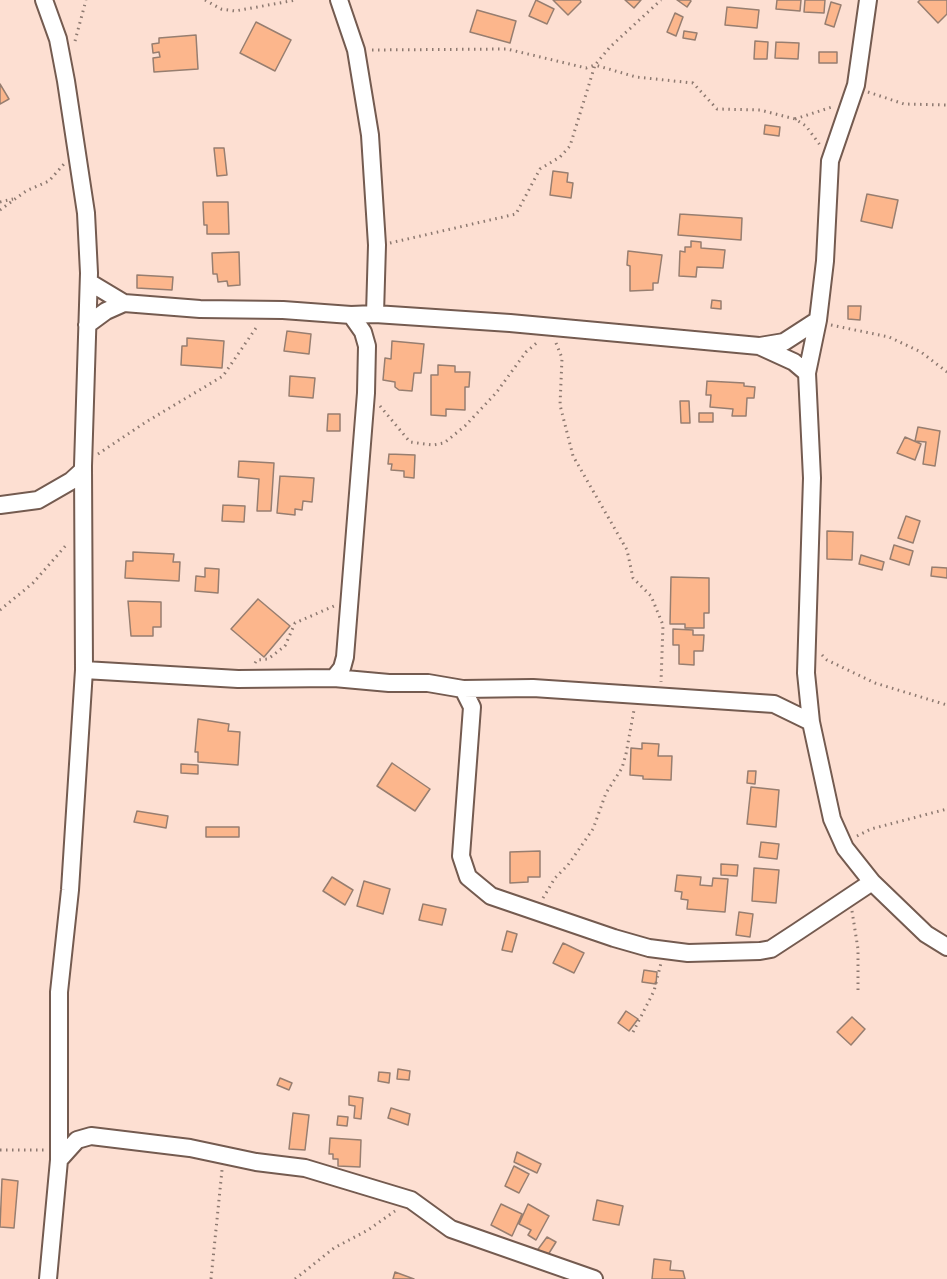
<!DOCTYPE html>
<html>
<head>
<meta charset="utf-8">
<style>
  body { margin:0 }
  canvas { display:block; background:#fddfd2 }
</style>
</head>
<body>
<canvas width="947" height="1279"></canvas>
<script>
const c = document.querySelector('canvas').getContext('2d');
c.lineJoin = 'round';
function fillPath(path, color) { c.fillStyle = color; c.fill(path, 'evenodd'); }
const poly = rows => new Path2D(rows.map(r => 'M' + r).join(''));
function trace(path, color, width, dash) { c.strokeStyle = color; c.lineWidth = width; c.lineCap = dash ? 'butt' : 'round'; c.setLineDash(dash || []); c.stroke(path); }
const building = poly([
  [536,0,554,9,547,24,529,16,536,0],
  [553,0,580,0,581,2,568,15,553,0],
  [625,0,641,0,634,8,625,0],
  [677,0,690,0,691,1,687,7,677,0],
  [777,0,801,0,800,11,776,9,777,0],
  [805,0,825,0,824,13,804,12,805,0],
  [920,0,947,0,947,14,938,23,918,2,920,0],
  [831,2,841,5,834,27,825,24,831,2],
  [727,7,759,10,757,28,725,25,727,7],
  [477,10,516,21,510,43,470,32,477,10],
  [675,13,683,17,676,36,667,32,675,13],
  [256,22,291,40,275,71,240,53,256,22],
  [684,31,697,33,695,40,683,38,684,31],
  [196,35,198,69,154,72,153,58,160,57,159,52,153,53,152,44,159,43,159,38,196,35],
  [755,41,768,42,767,59,754,59,755,41],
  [776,42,799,43,798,59,775,58,776,42],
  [819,52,837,52,837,63,819,63,819,52],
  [0,84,9,99,0,104,0,84],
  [765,125,780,127,779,136,764,134,765,125],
  [214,148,224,148,227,175,217,176,214,148],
  [553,171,568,173,567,182,573,183,571,198,550,195,553,171],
  [867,194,898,200,892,228,861,221,867,194],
  [203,202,228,202,229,234,207,234,207,225,204,225,203,202],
  [680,214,742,218,741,240,678,235,680,214],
  [691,241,701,242,701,248,725,250,723,268,697,267,696,277,679,276,680,251,685,252,685,247,691,247,691,241],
  [628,251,662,255,658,283,653,283,653,290,630,291,630,266,627,265,628,251],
  [239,252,240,285,228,286,227,281,218,282,217,274,213,274,212,253,239,252],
  [137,275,173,277,172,290,137,288,137,275],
  [712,300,721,301,721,309,711,308,712,300],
  [848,306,861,306,860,320,848,319,848,306],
  [287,331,311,334,309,354,284,351,287,331],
  [187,338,224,341,222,368,181,365,182,346,187,346,187,338],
  [392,341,424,344,421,373,414,373,412,391,399,390,395,387,395,382,383,380,385,358,391,359,392,341],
  [438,365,455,366,455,372,470,372,469,387,465,387,465,410,446,409,446,416,431,415,431,375,438,375,438,365],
  [290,376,315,378,313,398,289,396,290,376],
  [707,381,744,383,744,386,755,387,754,398,747,398,746,416,732,416,733,409,710,407,711,395,706,395,707,381],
  [680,401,689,401,690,423,681,423,680,401],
  [699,413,713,413,713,422,699,422,699,413],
  [328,414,340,414,340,431,327,431,328,414],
  [918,427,940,431,935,466,923,464,926,442,915,441,918,427],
  [905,437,921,444,915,460,897,453,905,437],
  [389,454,415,455,414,478,404,477,404,471,391,470,392,464,388,464,389,454],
  [239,461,274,463,271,511,257,511,259,479,238,477,239,461],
  [280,476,314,478,312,502,303,501,302,510,295,509,295,515,277,513,280,476],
  [223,505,245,506,244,522,222,521,223,505],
  [906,516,920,521,913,543,898,538,906,516],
  [827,531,853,532,852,560,827,559,827,531],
  [894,545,913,551,909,565,890,559,894,545],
  [133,552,174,554,173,562,180,562,179,581,125,578,126,561,133,561,133,552],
  [861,555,884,562,882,570,859,564,861,555],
  [932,567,947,568,947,578,931,576,932,567],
  [205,568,219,569,218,593,195,591,196,576,205,577,205,568],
  [671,577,709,578,709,613,704,613,704,628,685,628,685,624,670,624,671,577],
  [258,599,290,626,264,657,231,629,258,599],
  [128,601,161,602,161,627,153,627,153,636,131,636,128,601],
  [673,629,693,630,693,635,704,635,703,651,694,651,694,665,679,664,679,645,673,645,673,629],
  [198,719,229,724,228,731,240,732,238,765,198,762,198,752,195,752,198,719],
  [642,743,659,744,658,756,672,756,671,780,643,779,643,776,630,775,631,748,642,749,642,743],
  [392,763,430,789,415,811,377,786,392,763],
  [181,764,198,765,198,774,181,773,181,764],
  [748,771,756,771,755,784,747,783,748,771],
  [751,787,779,790,776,827,747,824,751,787],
  [137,811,168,816,166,828,134,822,137,811],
  [206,827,239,827,239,837,206,837,206,827],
  [761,842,779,844,777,859,759,857,761,842],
  [540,851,540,877,528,877,528,882,510,883,510,852,540,851],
  [721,864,738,865,737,876,721,875,721,864],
  [754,868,779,870,776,903,752,901,754,868],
  [677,875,701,877,700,885,712,886,713,878,728,879,725,912,687,909,688,900,681,899,682,892,675,891,677,875],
  [332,877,353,890,345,905,323,891,332,877],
  [364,881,390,889,383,914,357,906,364,881],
  [423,904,446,909,442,925,419,920,423,904],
  [739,912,753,914,750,937,736,935,739,912],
  [507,931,517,934,512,952,502,950,507,931],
  [563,943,584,953,574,973,553,963,563,943],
  [644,970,657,972,656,984,642,982,644,970],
  [626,1011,638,1019,629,1031,618,1023,626,1011],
  [852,1017,865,1029,851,1045,837,1032,852,1017],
  [398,1069,410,1071,409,1080,397,1079,398,1069],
  [379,1072,390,1073,389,1083,378,1081,379,1072],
  [280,1078,292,1083,289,1090,277,1085,280,1078],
  [349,1096,363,1098,361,1119,354,1118,355,1106,349,1105,349,1096],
  [391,1108,410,1114,408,1125,388,1118,391,1108],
  [293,1113,309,1115,305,1150,289,1149,293,1113],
  [338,1116,348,1117,347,1126,337,1125,338,1116],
  [330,1138,361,1140,360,1167,338,1166,338,1159,333,1159,333,1154,329,1154,330,1138],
  [517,1152,541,1164,537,1173,514,1162,517,1152],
  [514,1166,529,1174,519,1193,505,1186,514,1166],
  [2,1179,18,1181,14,1228,0,1227,2,1179],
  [597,1200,623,1206,619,1225,593,1220,597,1200],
  [501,1204,522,1214,512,1236,491,1225,501,1204],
  [528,1204,549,1216,536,1240,528,1235,531,1230,519,1224,528,1204],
  [547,1237,556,1242,546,1258,536,1252,547,1237],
  [654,1259,671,1261,670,1270,683,1271,685,1279,652,1279,654,1259],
  [395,1272,414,1279,393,1279,395,1272]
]);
fillPath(building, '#fcb68c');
trace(building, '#977e70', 1.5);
const street = poly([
  [44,0,58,39,66,81,86,213,89,273,83,466,84,670,70,890,59,992,59,1160,48,1279],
  [339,0,356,50,370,135,377,245,375,314],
  [89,282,124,303],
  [87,325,106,311,124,303,200,309,283,310,351,315,375,314,510,323,759,346,794,362,807,373,812,478,806,673,811,722,832,819,845,848,872,882,926,934,947,947],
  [760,346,784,342,818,320],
  [807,373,818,320,825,261,830,161,856,85,868,0],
  [0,505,38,500,71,481,83,470],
  [84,670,238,679,334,678,389,683,428,683,463,689,472,707,461,856,468,877,491,896,614,938,649,948,688,953,760,951,771,949,797,932,872,882],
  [334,678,342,668,345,657,366,393,367,346,363,332,351,315],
  [463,689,533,688,774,704,811,722],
  [59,1160,77,1140,91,1136,190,1148,256,1162,305,1168,411,1200,451,1229,594,1279]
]);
trace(street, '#745b50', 20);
trace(poly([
  [205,0,221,9,235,11,296,0],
  [75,41,86,0],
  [372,50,507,49,586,68,595,65,610,47,661,0],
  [868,92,904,104,947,105],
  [795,119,832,107],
  [0,202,13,199],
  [0,210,26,191,49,181,64,164],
  [390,243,516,214,540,169,560,157,570,146,595,65,636,77,693,83,717,109,760,110,795,119,806,126,820,145],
  [831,325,889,337,921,352,947,372],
  [556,343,562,358,560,405,573,456,627,550,633,578,651,596,663,625,661,682],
  [380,406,410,442,433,445,444,443,465,426,496,393,526,352,539,341],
  [98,454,146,422,223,376,258,325],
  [0,610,33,583,68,543],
  [822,655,827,660,875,683,947,705],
  [255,663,257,660,268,659,285,646,295,623,334,606],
  [857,836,871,829,947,809],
  [543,898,555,878,568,865,593,829,606,793,622,768,626,754,634,710],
  [852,911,858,949,858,993],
  [633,1032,654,991,661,963],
  [0,1150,45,1150],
  [211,1279,222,1170],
  [295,1279,334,1248,368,1230,395,1211]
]), '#8d7970', 3, [1.5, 4.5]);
trace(street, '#fff', 16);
</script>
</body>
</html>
